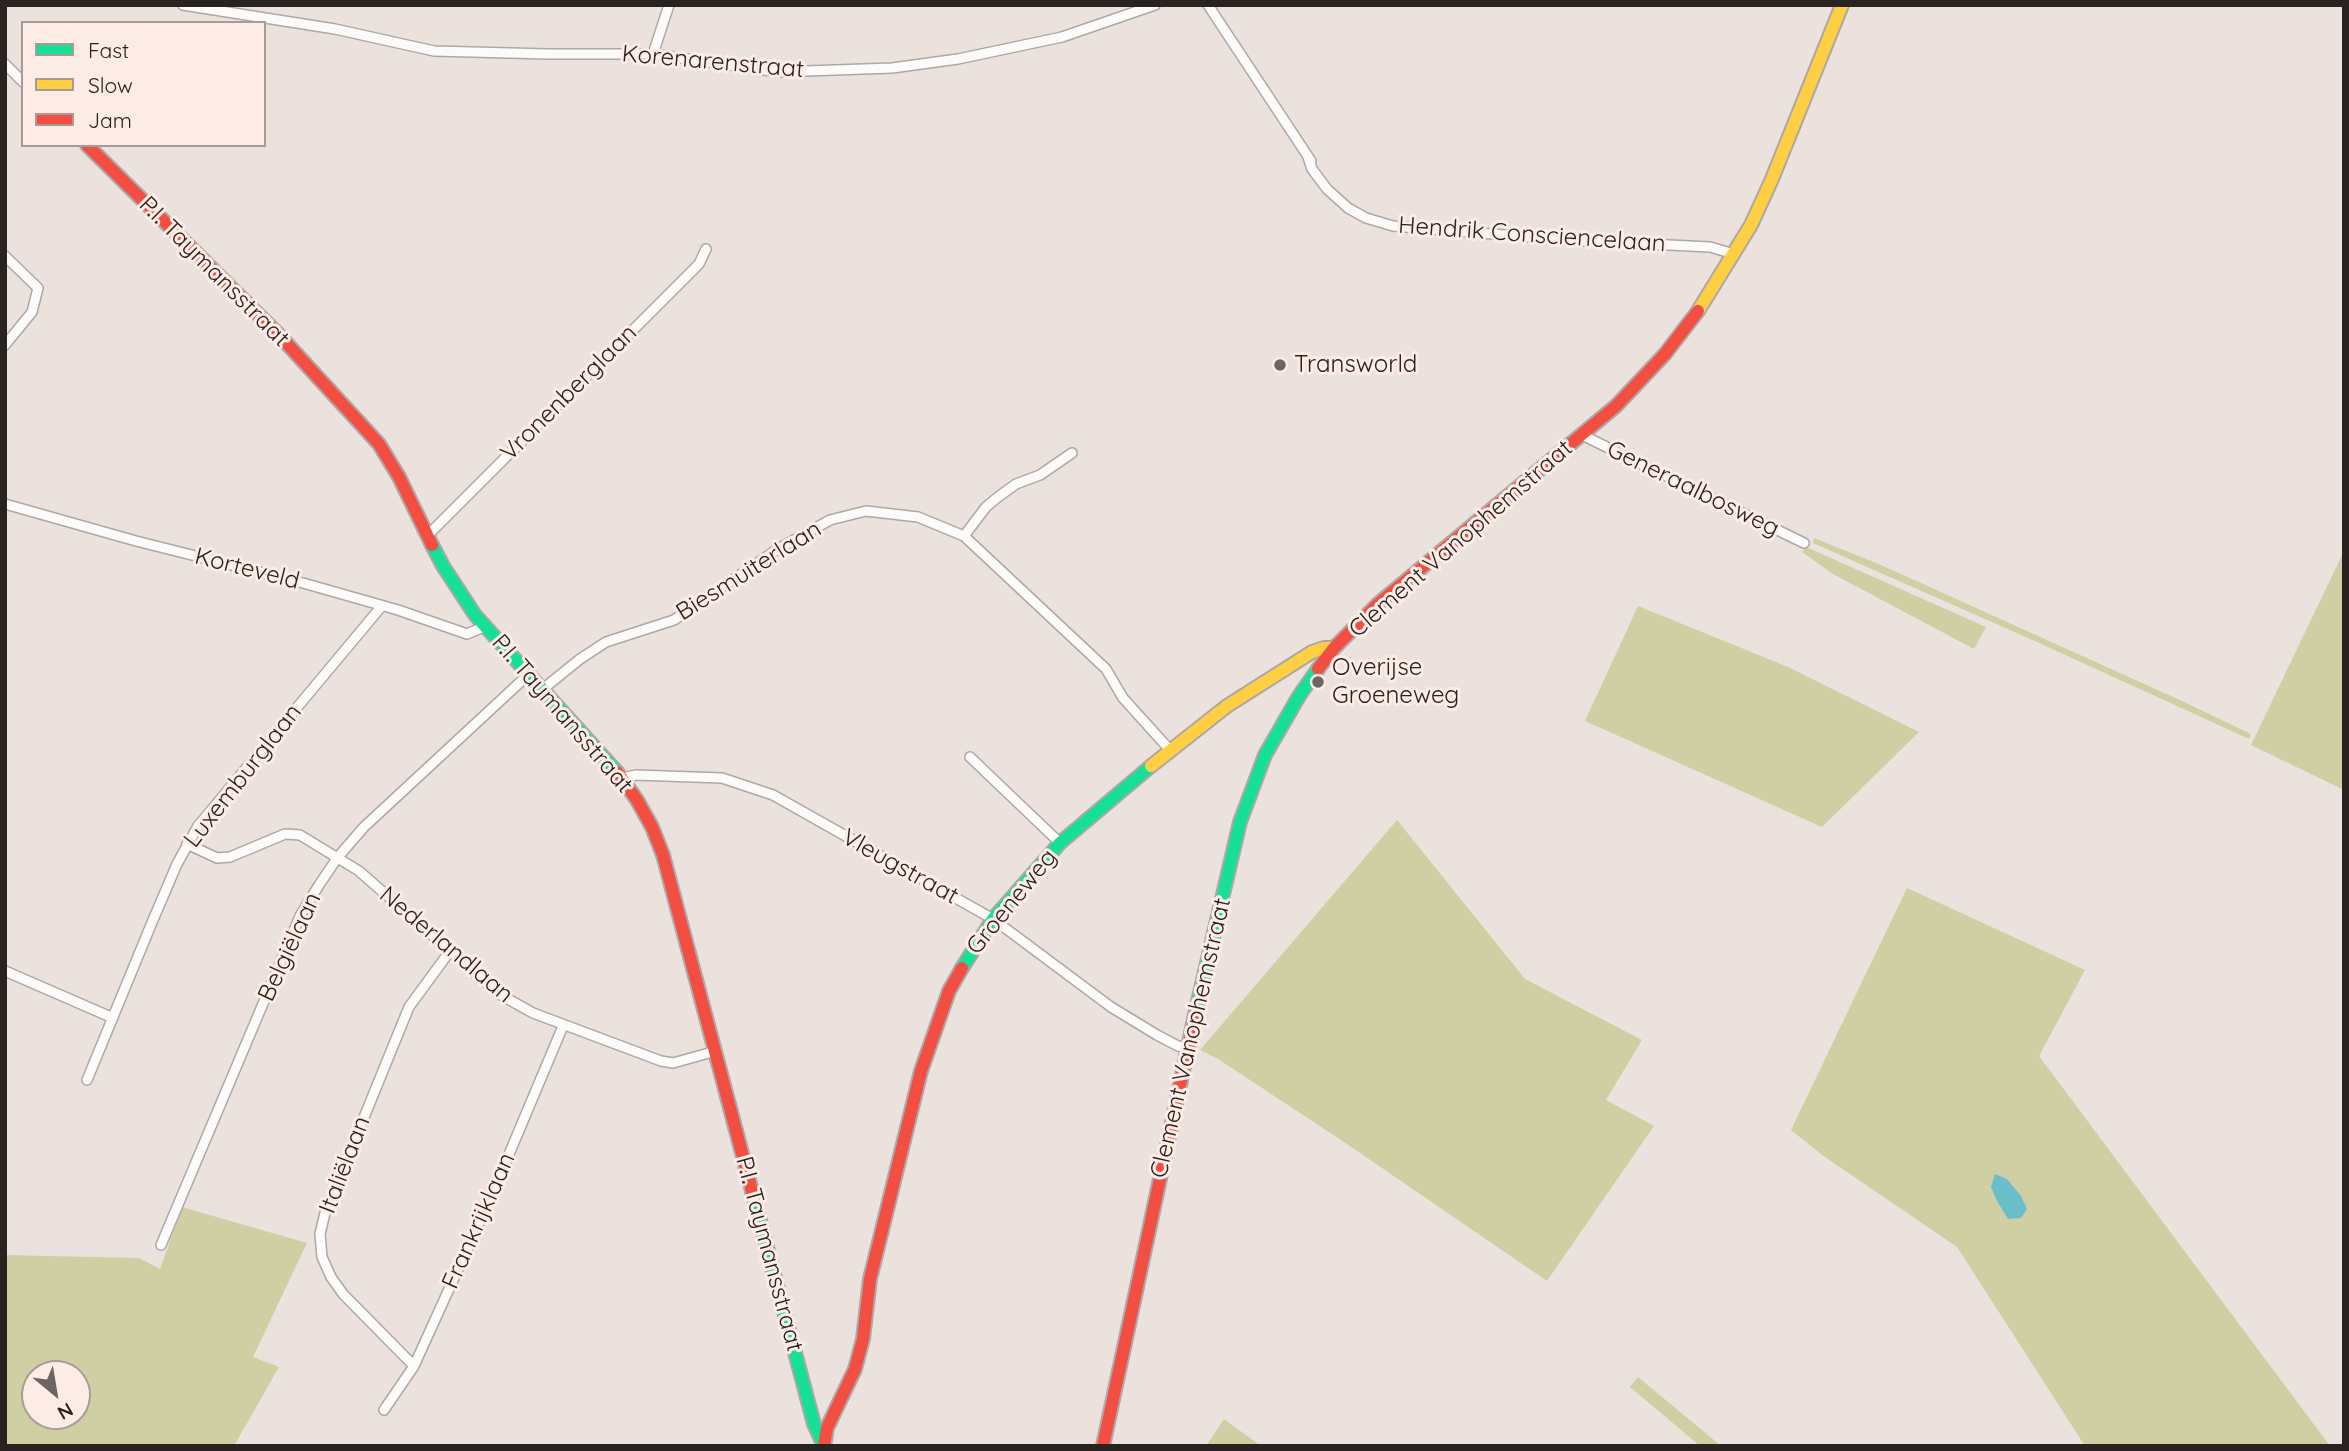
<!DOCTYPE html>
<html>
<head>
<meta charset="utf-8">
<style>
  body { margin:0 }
  #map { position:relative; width:2349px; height:1451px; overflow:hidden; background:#ebe2de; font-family:Quicksand,sans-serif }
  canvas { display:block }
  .frame { position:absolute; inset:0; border:7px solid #282220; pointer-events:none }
  .legend { position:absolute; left:21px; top:21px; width:245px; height:126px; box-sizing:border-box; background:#fdece6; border:2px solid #a89b97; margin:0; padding:9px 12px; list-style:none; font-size:21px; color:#282220 }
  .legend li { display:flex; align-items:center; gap:14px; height:35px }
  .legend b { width:35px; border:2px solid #a89b97 }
  .north { position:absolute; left:21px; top:1360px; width:70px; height:70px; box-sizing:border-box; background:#fdece6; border:2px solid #a89b97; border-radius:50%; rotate:150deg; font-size:19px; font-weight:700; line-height:28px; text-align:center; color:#282220 }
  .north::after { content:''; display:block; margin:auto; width:24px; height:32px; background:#6c6562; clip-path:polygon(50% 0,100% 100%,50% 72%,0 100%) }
</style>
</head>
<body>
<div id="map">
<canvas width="2349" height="1451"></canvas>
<div class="frame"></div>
<ul class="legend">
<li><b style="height:9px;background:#16e098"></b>Fast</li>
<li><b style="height:9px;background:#ffcf43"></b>Slow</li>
<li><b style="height:9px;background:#f24e42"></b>Jam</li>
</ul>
<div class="north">N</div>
</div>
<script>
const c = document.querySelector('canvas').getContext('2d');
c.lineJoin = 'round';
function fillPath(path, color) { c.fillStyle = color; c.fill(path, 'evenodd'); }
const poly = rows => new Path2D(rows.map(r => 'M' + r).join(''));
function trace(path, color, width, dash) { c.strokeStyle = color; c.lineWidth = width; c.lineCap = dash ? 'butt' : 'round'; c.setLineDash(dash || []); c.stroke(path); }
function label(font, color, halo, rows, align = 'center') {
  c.font = font + ' Quicksand,sans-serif'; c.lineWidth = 6; c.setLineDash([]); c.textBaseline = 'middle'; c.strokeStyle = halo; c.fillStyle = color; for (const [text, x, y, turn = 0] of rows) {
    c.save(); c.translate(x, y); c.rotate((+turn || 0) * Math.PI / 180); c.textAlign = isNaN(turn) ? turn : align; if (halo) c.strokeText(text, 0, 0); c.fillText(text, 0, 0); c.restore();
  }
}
fillPath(poly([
  [1814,538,1881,565,2182,701,2251,734,2249,739,2037,642,1813,543],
  [1806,547,1986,627,1974,649,1833,574,1802,552],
  [2344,551,2344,790,2251,745],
  [1638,606,1788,667,1919,732,1822,827,1585,721],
  [1397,820,1525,979,1642,1040,1606,1100,1654,1126,1547,1281,1347,1144,1218,1059,1200,1050],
  [1907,888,2085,970,2039,1056,2330,1446,2085,1446,1957,1247,1822,1155,1791,1130],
  [182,1207,307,1243,253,1357,279,1367,234,1446,5,1446,5,1255,139,1258,160,1269],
  [77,1374,77,1416,35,1416,35,1374],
  [1638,1377,1721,1446,1700,1446,1630,1387],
  [1224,1419,1261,1446,1206,1446]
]), '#cfcfa3');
fillPath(poly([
  [1995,1174,2007,1179,2021,1196,2027,1209,2021,1218,2008,1219,1997,1201,1991,1187]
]), '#6abeca');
const street = poly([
  [183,5,335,29,434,51,548,54,653,54,778,72,892,68,958,59,1062,37,1155,5],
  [1208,5,1311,161],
  [653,54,669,5],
  [5,64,23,82],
  [1308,157,1312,169,1327,189,1348,208,1366,218,1393,226,1567,240,1710,247,1734,254],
  [5,256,38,288,32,312,5,345],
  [1582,435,1804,543],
  [5,504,136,541,303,583,398,610,467,634,486,626],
  [428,535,699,264,706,249],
  [964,536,986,507,998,497,1016,484,1040,475,1072,453],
  [543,689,580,659,606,642,674,620,778,549,830,520,866,511,918,517,964,536,1106,669,1123,698,1170,750],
  [970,757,1060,843],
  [622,778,636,775,722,778,773,795,993,919,1111,1007,1157,1035,1178,1046,1188,1048],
  [187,844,217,858,230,857,285,834,300,835,359,871,499,994,533,1013,661,1061,673,1063,716,1051],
  [5,971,113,1018],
  [87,1080,153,920,177,864,198,826,381,607],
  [161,1245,300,916,319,885,338,857,364,827,529,674],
  [414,1366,343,1294,331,1277,322,1257,320,1234,325,1213,409,1007,450,951],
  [384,1410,414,1366,494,1190,563,1026]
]);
const fast = poly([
  [432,545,443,566,475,615,617,772],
  [962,968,993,919,1060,843,1151,766],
  [1196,1010,1240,822,1265,755,1299,696,1318,669],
  [752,1191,814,1424,824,1446]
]);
const slow = poly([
  [1698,311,1751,225,1772,179,1842,5],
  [1151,766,1227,706,1312,652,1324,648,1334,648]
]);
const jam = poly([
  [87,145,279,335,379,444,399,477,432,545],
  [1318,669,1334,648,1378,604,1616,406,1665,354,1698,311],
  [617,772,637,800,652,827,663,855,752,1191],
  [824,1446,827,1428,855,1369,863,1339,870,1279,921,1071,949,991,962,968],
  [1103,1446,1196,1010]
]);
trace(street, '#aea7a5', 12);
trace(fast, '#aea7a5', 16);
trace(slow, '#aea7a5', 16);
trace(jam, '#aea7a5', 16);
trace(street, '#fcfbfa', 9);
trace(fast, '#16e098', 12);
trace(slow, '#ffcf43', 12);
trace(jam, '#f24e42', 12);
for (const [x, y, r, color] of [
  [1280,365,7,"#6c6562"],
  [1318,682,7,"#6c6562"]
]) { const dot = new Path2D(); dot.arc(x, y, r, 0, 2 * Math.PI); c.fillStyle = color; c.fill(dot); trace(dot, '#fdece6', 2.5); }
label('24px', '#282220', '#fdece6', [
  ["Korenarenstraat",713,62,5],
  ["Hendrik Consciencelaan",1532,235,4],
  ["P.I. Taymansstraat",214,272,45],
  ["Vronenberglaan",569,393,-45],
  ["Generaalbosweg",1693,489,26],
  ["Clement Vanophemstraat",1461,539,-41],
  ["Korteveld",247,569,14],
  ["Biesmuiterlaan",749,571,-32],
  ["P.I. Taymansstraat",562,714,49],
  ["Luxemburglaan",243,776,-52],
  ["Vleugstraat",900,867,29],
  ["Groeneweg",1012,902,-51],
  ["Nederlandlaan",446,945,40],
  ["Belgiëlaan",290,947,-65],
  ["Clement Vanophemstraat",1191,1038,-77],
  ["Italiëlaan",345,1165,-69],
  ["Frankrijklaan",479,1221,-66],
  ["P.I. Taymansstraat",769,1254,75]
]);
label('24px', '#282220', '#fdece6', [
  ["Transworld",1294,365],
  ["Overijse",1332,668],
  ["Groeneweg",1332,696]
], 'left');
</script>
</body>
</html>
